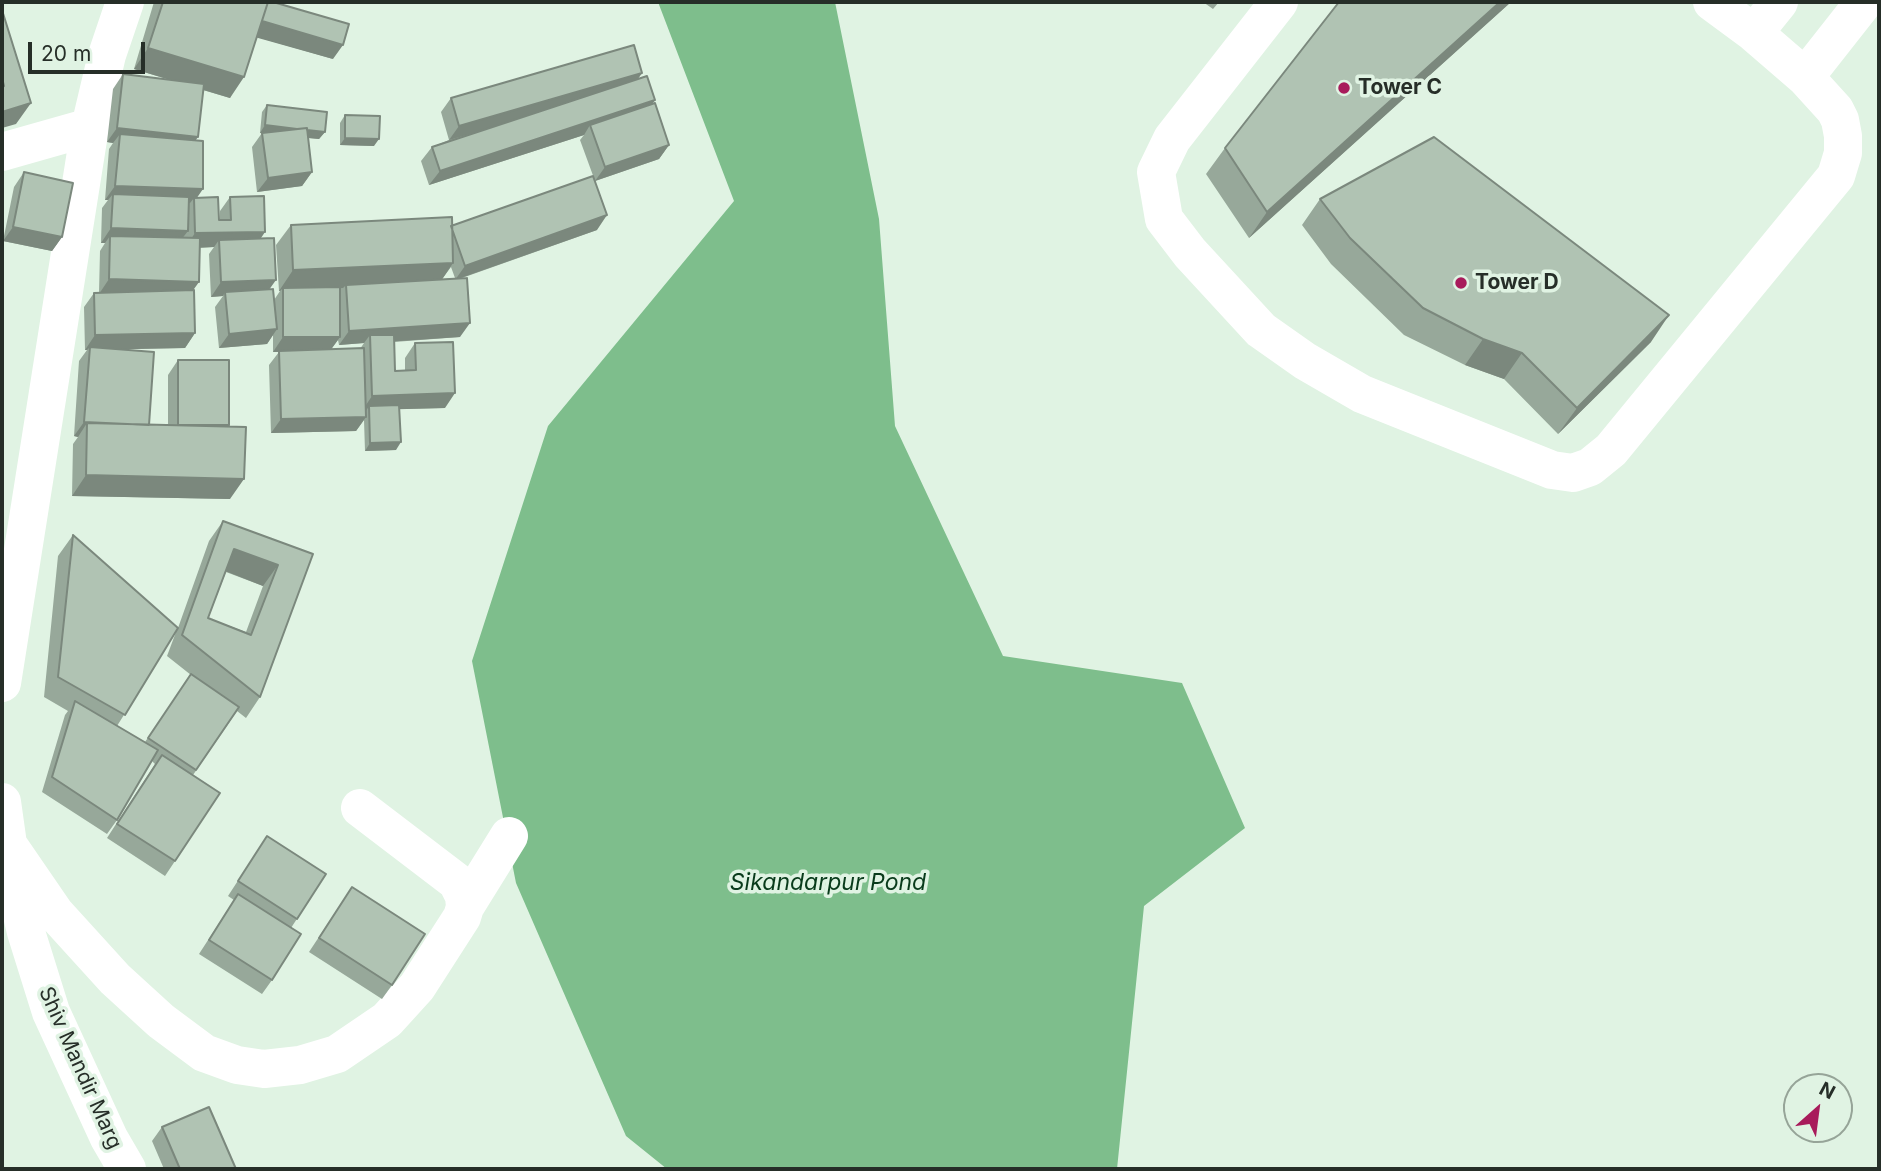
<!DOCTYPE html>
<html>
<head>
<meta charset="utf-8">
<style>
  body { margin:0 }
  #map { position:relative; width:1881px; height:1171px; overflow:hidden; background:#e0f3e3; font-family:Inter,sans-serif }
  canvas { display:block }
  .frame { position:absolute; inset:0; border:4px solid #262e28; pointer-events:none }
  .north { position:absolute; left:1783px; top:1073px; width:70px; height:70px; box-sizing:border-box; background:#e0f3e3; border:2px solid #96a498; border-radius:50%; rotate:28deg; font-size:19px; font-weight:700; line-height:28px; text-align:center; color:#262e28 }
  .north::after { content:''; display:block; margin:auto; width:24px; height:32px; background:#a81b5b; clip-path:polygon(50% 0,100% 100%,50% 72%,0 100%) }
  .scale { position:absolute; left:28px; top:42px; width:117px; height:32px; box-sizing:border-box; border:4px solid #262e28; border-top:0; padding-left:9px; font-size:21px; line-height:24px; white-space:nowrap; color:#262e28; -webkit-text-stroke:5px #e0f3e3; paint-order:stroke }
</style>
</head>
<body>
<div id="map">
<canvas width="1881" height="1171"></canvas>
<div class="frame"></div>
<div class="north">N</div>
<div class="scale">20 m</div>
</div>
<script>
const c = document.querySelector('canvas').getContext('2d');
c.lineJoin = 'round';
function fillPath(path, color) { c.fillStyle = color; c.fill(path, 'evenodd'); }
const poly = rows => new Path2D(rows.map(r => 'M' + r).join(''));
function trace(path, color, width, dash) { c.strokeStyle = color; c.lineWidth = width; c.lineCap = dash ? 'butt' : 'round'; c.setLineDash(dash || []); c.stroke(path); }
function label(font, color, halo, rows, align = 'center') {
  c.font = font + ' Inter,sans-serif'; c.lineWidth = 7; c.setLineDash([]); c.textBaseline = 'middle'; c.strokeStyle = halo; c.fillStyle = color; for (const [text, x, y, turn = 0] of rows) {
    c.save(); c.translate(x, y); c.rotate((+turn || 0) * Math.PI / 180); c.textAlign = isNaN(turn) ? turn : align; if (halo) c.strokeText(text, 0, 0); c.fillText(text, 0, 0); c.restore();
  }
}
fillPath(poly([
  [658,2,835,2,879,219,895,426,1003,656,1182,683,1245,828,1144,906,1117,1169,667,1169,626,1136,516,883,472,661,548,426,734,201]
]), '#7ebe8c');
trace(poly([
  [1279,2,1172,139,1156,172,1164,219,1190,253,1261,330,1305,361,1362,394,1552,470,1573,473,1590,467,1611,450,1836,176,1843,153,1843,136,1840,120,1835,110,1805,77,1754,33,1712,2],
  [1754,33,1779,2],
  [1805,77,1864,2],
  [2,152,90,127],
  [2,683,90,127,107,55,125,2],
  [2,802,12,873,26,932,51,1012,109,1138,127,1169],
  [9,846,55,913,115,979,161,1021,204,1053,237,1065,264,1069,300,1065,337,1054,387,1020,417,987,462,917,465,907,464,896,457,882,360,808],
  [465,907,509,836]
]), '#fff', 38);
fillPath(poly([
  [154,2,273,2,333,59,257,37,230,98,203,90,195,141,197,198,219,220,220,220,220,211,230,197,261,238,269,289,274,300,280,291,279,291,276,245,291,225,452,226,597,230,462,278,460,337,394,342,395,371,405,371,405,358,415,343,445,408,400,409,396,450,365,451,364,420,356,431,271,433,269,365,279,352,273,352,273,335,267,344,219,348,215,307,223,296,211,297,209,254,214,247,200,248,193,290,195,333,185,348,119,349,149,424,168,425,168,375,178,360,228,426,230,499,72,496,73,444,78,437,74,436,79,361,87,350,85,350,84,307,94,293,99,293,100,251,105,243,101,243,102,208,108,200,105,200,109,149,113,143,107,142,113,89,123,74,170,80,134,69],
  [451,267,455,278,442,279],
  [338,340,339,345,364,343,360,349,331,349],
  [1203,2,1219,2,1213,9],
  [1511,2,1249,238,1206,174,1225,148],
  [638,79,655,100,652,104,669,145,659,159,595,181,580,140,584,135,429,185,421,161,432,147,449,140,441,112,451,98],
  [267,105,325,132,319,139,308,138,312,172,302,186,257,192,252,147,262,133,260,133,262,112],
  [345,115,374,146,340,145,340,123],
  [24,172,62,237,52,251,3,241,14,187],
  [1320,199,1651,342,1558,434,1504,379,1465,365,1404,335,1331,264,1302,225],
  [223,521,313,554,260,697,246,718,237,711,193,775,175,861,165,876,107,838,155,764,152,761,117,820,107,834,42,792,65,715,68,711,44,697,58,556,73,535,178,628,209,541],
  [226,572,263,586,246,632,208,618],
  [176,632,167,656,191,675,145,742,117,726],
  [267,836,326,874,291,928,272,980,262,994,199,954,234,900,228,896],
  [352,887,392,985,382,999,309,952],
  [162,1127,236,1169,164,1169,152,1141]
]), '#97a89a');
fillPath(poly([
  [1500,2,1511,2,1249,238,1267,212],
  [261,21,343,45,333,59,251,36],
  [148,48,244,77,230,98,134,69],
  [642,73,632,88,449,140,459,126],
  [655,100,645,114,590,125,584,135,429,185,440,171],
  [31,103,16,124,2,128,2,112],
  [265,125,325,132,319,139,260,133],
  [117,128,198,137,187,152,120,134,113,143,107,142],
  [345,138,379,139,374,146,340,145],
  [669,145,659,159,595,181,605,167],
  [312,172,302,186,257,192,268,178],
  [115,186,203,189,194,202,194,198,190,203,112,200,113,194,108,200,105,200],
  [607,215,597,230,455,280,465,266],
  [13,227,62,237,52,251,3,241],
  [111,228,188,231,177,245,110,236,105,243,101,243],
  [265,232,255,247,219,240,214,247,185,248,195,233],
  [453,263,439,284,346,285,343,288,283,291,283,288,280,291,279,291,293,270],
  [109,279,199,282,189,296,99,294],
  [276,280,266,294,225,292,223,296,211,297,221,282],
  [1669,315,1651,342,1558,434,1577,408],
  [470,323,460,337,370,343,370,335,364,343,339,345,349,331],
  [277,329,267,344,219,348,229,334],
  [195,333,185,348,89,350,90,347,87,350,85,350,95,335],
  [283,337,340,337,330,351,273,352],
  [1483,339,1522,353,1504,379,1465,365],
  [455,393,445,408,369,410,369,406,366,411,362,411,372,396],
  [366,417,356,431,271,433,281,419],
  [84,422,148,427,87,423,78,437,74,436],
  [401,442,396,450,365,451,370,443],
  [86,475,244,479,230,499,72,496],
  [234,549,278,565,263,586,220,569]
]), '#7b887d');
const building = poly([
  [163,2,268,2,244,77,148,48,163,2],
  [268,2,273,2,349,24,343,45,262,21,268,2],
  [1339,2,1500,2,1267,212,1225,148,1339,2],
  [2,10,31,103,2,112,2,87,4,86,2,78,2,10],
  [634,45,642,73,459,126,451,98,634,45],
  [123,74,204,84,198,137,117,128,123,74],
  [647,76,655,100,440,171,432,147,647,76],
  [655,103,669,145,605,167,590,125,655,103],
  [267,105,327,112,325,132,307,130,307,128,297,129,265,125,267,105],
  [345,115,380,116,379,139,345,138,345,115],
  [307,128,312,172,268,178,262,133,307,128],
  [120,134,203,141,203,189,115,186,120,134],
  [1434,137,1669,315,1577,408,1522,353,1483,339,1423,308,1350,238,1320,199,1434,137],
  [24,172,73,183,62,237,13,227,24,172],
  [593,176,607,215,465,266,451,226,593,176],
  [113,194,189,197,188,231,111,228,113,194],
  [264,196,265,232,195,233,194,198,218,197,219,220,231,220,230,197,264,196],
  [452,217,453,263,293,270,291,225,452,217],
  [110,236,200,238,199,282,109,279,110,236],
  [274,238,276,280,221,282,219,240,274,238],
  [467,278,470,323,349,331,346,285,467,278],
  [340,287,340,337,283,337,283,288,340,287],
  [273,289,277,329,229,334,225,292,273,289],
  [194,290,195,333,95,335,94,293,194,290],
  [370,335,394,335,395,371,416,370,415,343,453,342,455,393,372,396,370,335],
  [90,347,154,352,149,425,84,422,90,347],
  [364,348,366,417,281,419,279,351,364,348],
  [178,360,229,360,229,425,178,425,178,360],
  [399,405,401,442,370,443,369,406,399,405],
  [87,423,246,427,244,479,86,475,87,423],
  [223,521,313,554,260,697,182,635,223,521],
  [234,549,278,565,251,635,208,618,234,549],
  [73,535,178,628,125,715,58,677,73,535],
  [191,674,239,707,196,770,148,738,191,674],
  [75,701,158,750,117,820,52,777,75,701],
  [162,755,220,793,175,861,117,824,162,755],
  [267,836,326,874,297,919,238,881,267,836],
  [352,887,425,934,392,985,319,938,352,887],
  [238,894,301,934,272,980,209,940,238,894],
  [209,1107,236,1169,180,1169,162,1127,209,1107]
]);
fillPath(building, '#b0c3b3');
trace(building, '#7b887d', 2);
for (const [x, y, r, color] of [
  [1344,88,7,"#a81b5b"],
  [1461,283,7,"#a81b5b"]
]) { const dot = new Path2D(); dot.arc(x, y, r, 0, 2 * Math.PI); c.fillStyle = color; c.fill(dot); trace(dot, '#e0f3e3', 2.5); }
label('bold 21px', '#262e28', '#e0f3e3', [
  ["Tower C",1358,88],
  ["Tower D",1475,283]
], 'left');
label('21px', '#262e28', '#e0f3e3', [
  ["Shiv Mandir Marg",80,1068,66]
]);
label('italic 23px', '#093b1b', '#e0f3e3', [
  ["Sikandarpur Pond",828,883]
]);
</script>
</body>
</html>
